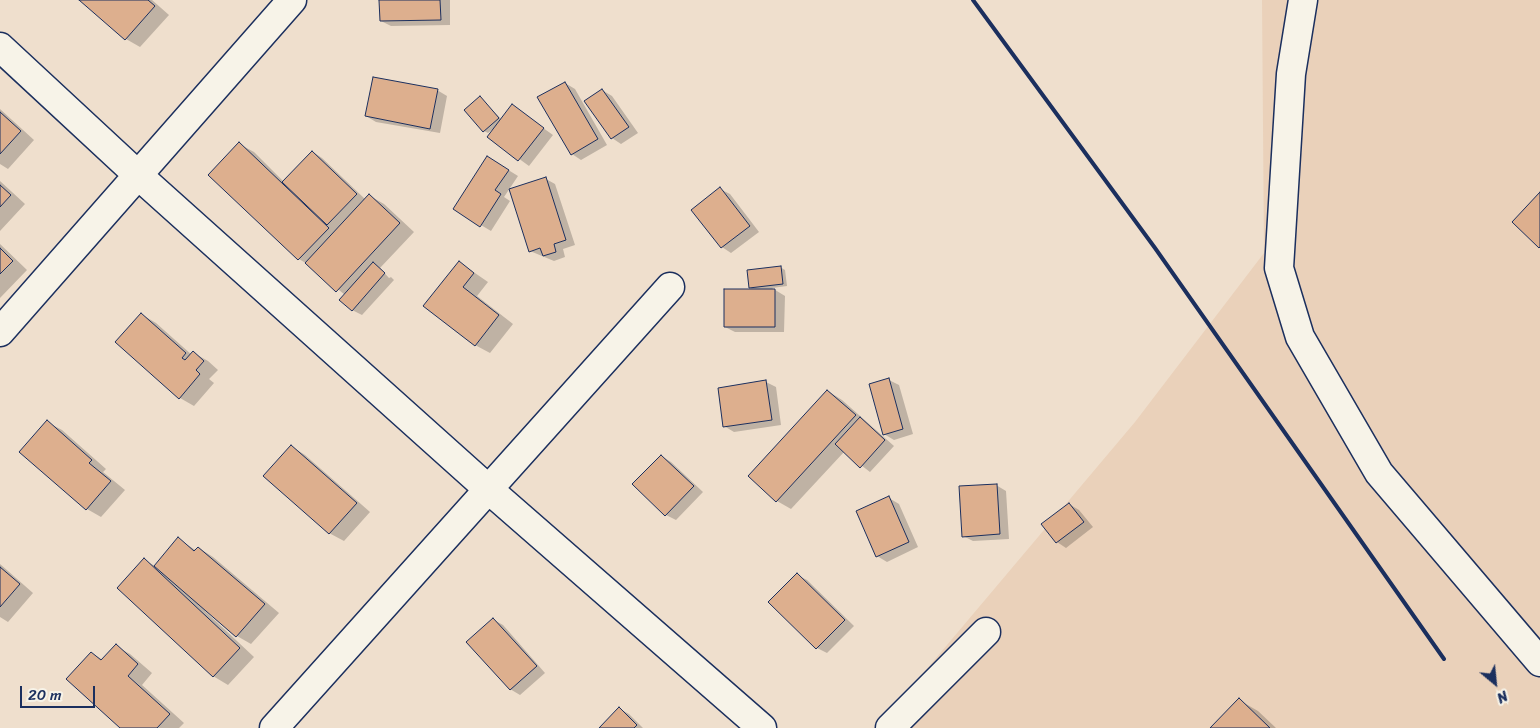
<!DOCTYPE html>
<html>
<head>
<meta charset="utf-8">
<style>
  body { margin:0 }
  #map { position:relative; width:1540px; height:728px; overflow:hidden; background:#efdfcd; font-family:Sriracha,sans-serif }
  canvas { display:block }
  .north { position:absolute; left:1470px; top:658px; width:50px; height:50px; -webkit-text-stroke:4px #f7f3e8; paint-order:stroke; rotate:152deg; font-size:14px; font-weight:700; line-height:20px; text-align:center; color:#1b2f5e }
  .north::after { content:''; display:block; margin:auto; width:18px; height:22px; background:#1b2f5e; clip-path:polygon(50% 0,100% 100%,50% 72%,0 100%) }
  .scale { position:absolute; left:20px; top:686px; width:75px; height:22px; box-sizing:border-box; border:2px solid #1b2f5e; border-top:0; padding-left:6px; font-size:15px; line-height:18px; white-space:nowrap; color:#1b2f5e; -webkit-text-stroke:4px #f7f3e8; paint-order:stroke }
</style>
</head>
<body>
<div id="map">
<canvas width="1540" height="728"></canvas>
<div class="north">N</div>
<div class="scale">20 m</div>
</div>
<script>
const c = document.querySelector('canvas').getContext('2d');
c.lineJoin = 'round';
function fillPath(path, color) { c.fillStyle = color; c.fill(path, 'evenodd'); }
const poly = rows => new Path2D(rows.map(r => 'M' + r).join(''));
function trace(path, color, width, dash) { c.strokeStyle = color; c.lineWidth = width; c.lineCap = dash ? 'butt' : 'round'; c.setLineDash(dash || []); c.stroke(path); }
fillPath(poly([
  [1262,0,1540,0,1540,728,877,728,1135,422,1264,253]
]), '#ead1ba');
fillPath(poly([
  [81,0,152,0,169,15,140,47,126,39],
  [381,0,450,0,450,25,391,26,381,21],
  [565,83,575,89,607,145,581,160,572,154],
  [437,90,447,96,440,133,376,122,366,116],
  [602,90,612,96,638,133,621,144,612,138],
  [480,98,502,120,512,106,553,135,529,166,489,137,494,128,488,133,484,131],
  [0,109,34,140,8,169,0,164],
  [239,144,254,152,284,182,313,152,322,158,366,200,370,196,384,204,414,232,380,268,389,278,391,277,383,269,394,280,362,315,352,310,345,295,309,265,299,259],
  [497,163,518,176,504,197,510,201,491,231,454,209],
  [546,179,555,184,575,245,563,249,565,257,554,261,530,251],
  [0,181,25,204,0,231],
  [720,189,730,194,759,232,731,253,722,247],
  [0,244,27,270,0,298],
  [459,262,488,282,477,296,513,324,490,353,475,345,425,306],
  [780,267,785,270,787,286,772,288,785,296,784,332,735,332,725,327,754,290,750,288],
  [141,314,156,323,192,355,194,353,208,361,218,370,209,379,214,383,194,406,180,398],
  [889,380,899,385,913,434,894,440,884,434],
  [766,382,776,387,781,425,734,432,724,426],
  [828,391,842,400,894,446,870,472,844,452,791,509,777,501],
  [47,422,62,430,106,469,103,472,125,490,101,517,87,509],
  [291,446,305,455,370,512,344,541,329,533],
  [661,456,671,462,703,492,676,520,666,515],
  [996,485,1006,491,1009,539,973,541,963,536],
  [889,498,899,504,918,547,887,562,877,556],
  [1069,504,1079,510,1093,527,1066,548,1057,542],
  [178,539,197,551,199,548,213,557,279,613,251,644,237,636,206,610,205,611,254,657,228,685,213,676,144,560,155,566],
  [0,564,33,593,8,622,0,617],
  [797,575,807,580,854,626,827,653,817,648],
  [494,620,503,625,545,673,520,695,510,689],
  [116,646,130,654,152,673,142,685,184,723,179,728,122,728,91,653,103,660],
  [1239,700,1258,711,1276,728,1212,728],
  [620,709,629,714,643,728,601,728]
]), '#0003');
const building = poly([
  [79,0,148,0,155,6,125,40,79,0],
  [379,0,440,0,441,20,380,21,379,0],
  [373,77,438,89,430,129,365,116,373,77],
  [565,82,598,139,571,155,537,97,565,82],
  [602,89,629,127,611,139,584,101,602,89],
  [480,96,499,118,483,132,464,110,480,96],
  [512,104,544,128,518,161,487,137,512,104],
  [0,112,21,131,0,154,0,112],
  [239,142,329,228,298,260,208,175,239,142],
  [312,151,357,194,327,225,282,182,312,151],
  [487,156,509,170,495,190,501,194,480,227,453,209,487,156],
  [546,177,566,240,554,244,556,252,543,256,540,248,529,252,509,189,546,177],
  [0,185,11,195,0,207,0,185],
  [720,187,750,226,721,248,691,210,720,187],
  [1540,192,1540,247,1539,248,1512,222,1540,192],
  [369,194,400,223,336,292,305,263,369,194],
  [0,248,13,261,0,274,0,248],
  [459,261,474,273,463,287,499,315,475,346,423,306,459,261],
  [373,262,385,273,352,311,339,300,373,262],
  [781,266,783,284,749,288,747,270,781,266],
  [724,289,775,289,775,327,724,327,724,289],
  [141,313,186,353,182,358,185,360,193,351,204,361,196,370,200,374,179,399,115,342,141,313],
  [889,378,903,429,883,435,869,384,889,378],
  [766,380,772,420,723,427,718,388,766,380],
  [827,390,856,415,776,502,748,476,827,390],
  [860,417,885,440,860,468,835,444,860,417],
  [47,420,92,460,89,463,111,481,86,510,19,452,47,420],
  [291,445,357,503,329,534,263,476,291,445],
  [661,455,694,486,665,516,632,484,661,455],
  [997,484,1000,534,962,537,959,486,997,484],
  [889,496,909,542,876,557,856,511,889,496],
  [1069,503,1084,522,1056,543,1041,524,1069,503],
  [178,537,194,551,198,547,265,604,236,637,154,566,178,537],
  [144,558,240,648,213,677,117,588,144,558],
  [0,567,20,584,0,607,0,567],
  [797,573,845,620,816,649,768,602,797,573],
  [493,618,537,666,510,690,466,642,493,618],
  [116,644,138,664,128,676,170,714,157,728,120,728,66,679,91,652,101,660,116,644],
  [1239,698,1270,728,1210,728,1239,698],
  [619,707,637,725,634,728,599,728,619,707]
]);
fillPath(building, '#ddaf8e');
trace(building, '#1b2f5e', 1);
const minor = poly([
  [1303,0,1291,74,1279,268,1300,337,1379,473,1540,662],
  [0,47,139,176,487,488,762,728],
  [0,332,292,0],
  [274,728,670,287],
  [890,728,986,632]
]);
trace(minor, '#1b2f5e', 31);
trace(minor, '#f7f3e8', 28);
trace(poly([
  [973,0,1155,248,1444,659]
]), '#1b2f5e', 4);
</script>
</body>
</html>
